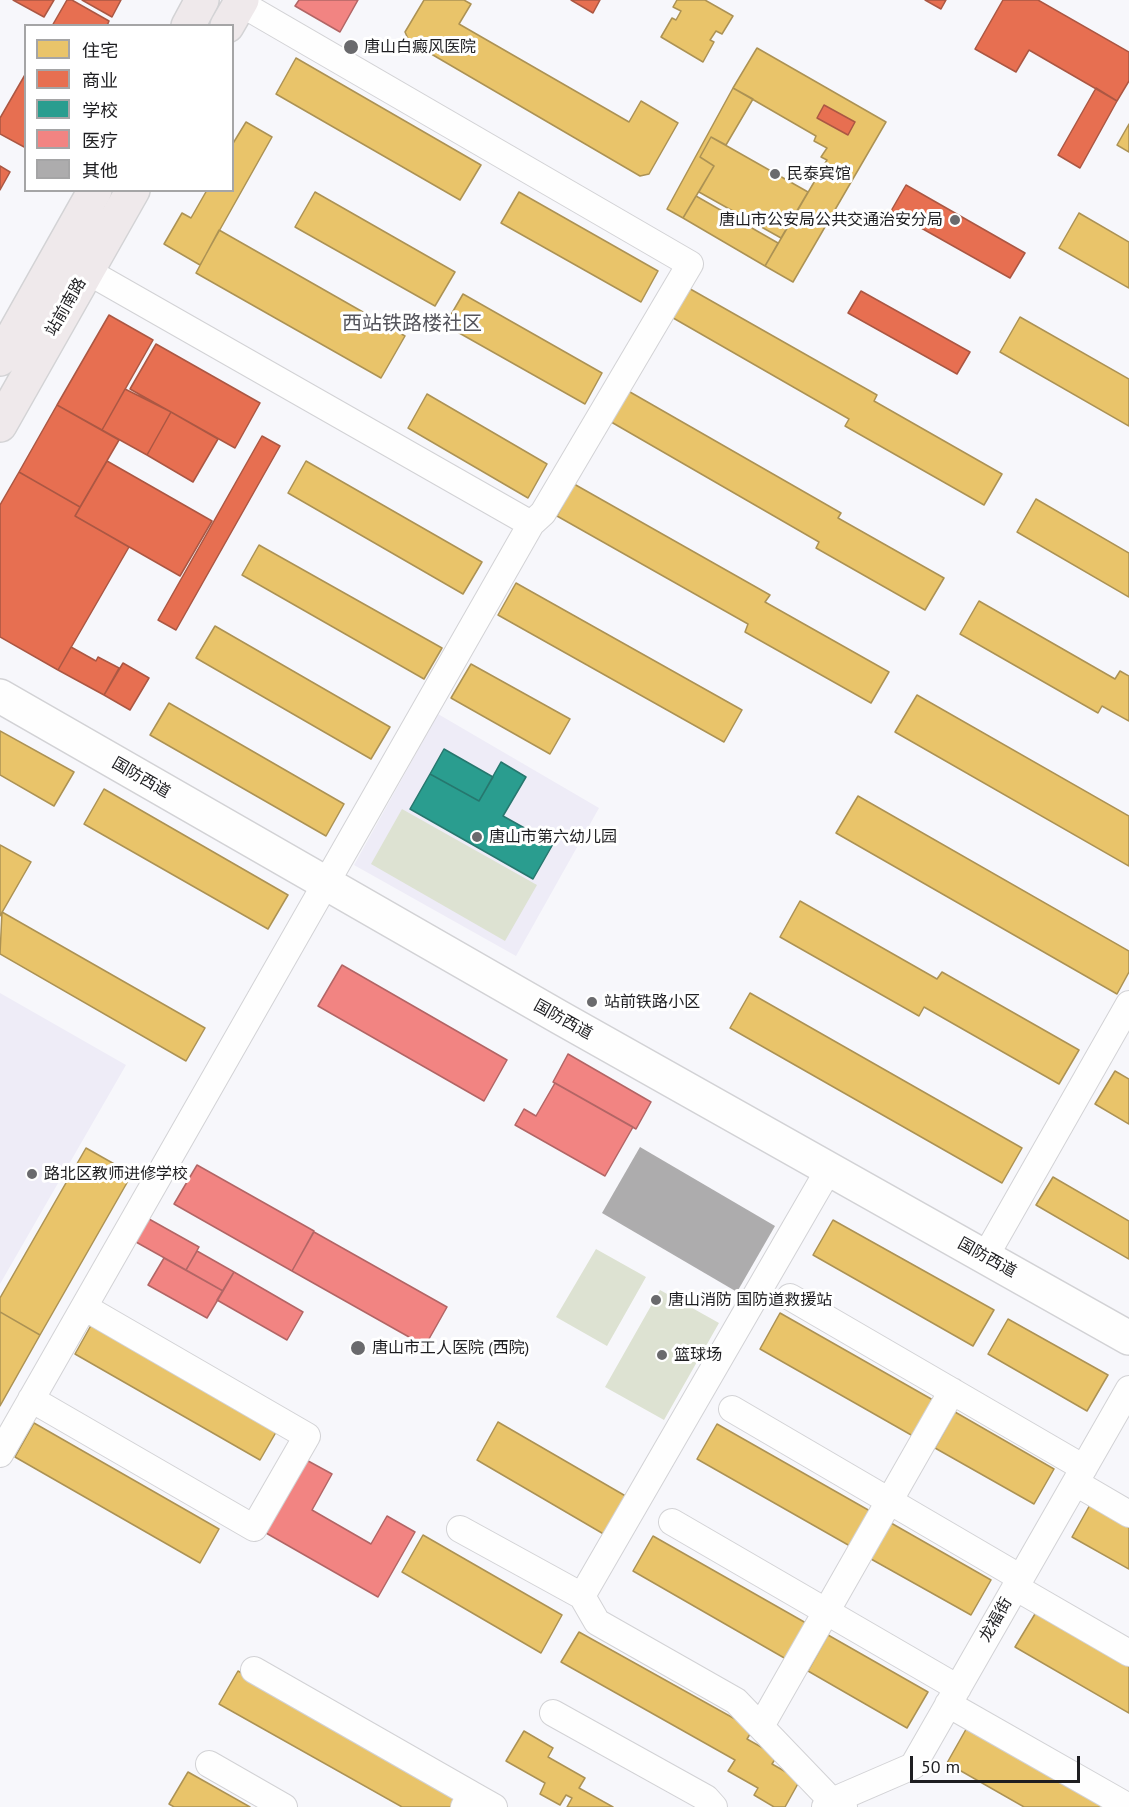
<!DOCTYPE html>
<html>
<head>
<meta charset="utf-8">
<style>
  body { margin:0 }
  #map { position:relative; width:1129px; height:1807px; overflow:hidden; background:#f7f7fb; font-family:"PT Sans","Noto Sans SC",sans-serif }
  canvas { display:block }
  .legend { position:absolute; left:24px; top:24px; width:210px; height:168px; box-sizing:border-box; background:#fff; border:2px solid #a5a5a6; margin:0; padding:8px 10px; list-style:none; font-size:18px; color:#1e1e21 }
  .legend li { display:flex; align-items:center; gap:12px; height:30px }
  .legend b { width:30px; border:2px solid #a5a5a6 }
  .scale { position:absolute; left:910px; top:1756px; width:170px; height:27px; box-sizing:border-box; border:3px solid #1e1e21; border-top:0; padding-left:8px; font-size:18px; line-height:21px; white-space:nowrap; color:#1e1e21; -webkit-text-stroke:4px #fff; paint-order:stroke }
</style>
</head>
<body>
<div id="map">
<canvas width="1129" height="1807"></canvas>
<ul class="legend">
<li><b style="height:16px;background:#e9c46a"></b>住宅</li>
<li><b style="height:16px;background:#e76f51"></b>商业</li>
<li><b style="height:16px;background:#2a9d8f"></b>学校</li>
<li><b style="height:16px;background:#f28482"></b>医疗</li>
<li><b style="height:16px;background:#adacad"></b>其他</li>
</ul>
<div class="scale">50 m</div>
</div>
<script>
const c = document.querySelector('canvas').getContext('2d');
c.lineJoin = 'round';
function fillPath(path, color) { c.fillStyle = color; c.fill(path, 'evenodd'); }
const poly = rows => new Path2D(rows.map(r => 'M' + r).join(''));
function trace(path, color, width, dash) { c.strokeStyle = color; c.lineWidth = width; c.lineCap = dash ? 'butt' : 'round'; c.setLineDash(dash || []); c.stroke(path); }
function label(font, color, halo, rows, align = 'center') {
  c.font = font + ' "PT Sans","Noto Sans SC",sans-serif'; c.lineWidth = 6; c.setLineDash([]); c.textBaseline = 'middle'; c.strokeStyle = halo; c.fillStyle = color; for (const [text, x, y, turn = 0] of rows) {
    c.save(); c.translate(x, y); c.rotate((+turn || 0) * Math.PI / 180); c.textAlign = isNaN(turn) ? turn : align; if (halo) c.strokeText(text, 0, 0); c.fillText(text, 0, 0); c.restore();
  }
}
fillPath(poly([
  [438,714,599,808,516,956,354,865],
  [0,993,126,1065,0,1284]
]), '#eeecf7');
fillPath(poly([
  [402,809,537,885,505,941,371,864],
  [596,1249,646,1277,607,1346,556,1317],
  [660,1290,719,1323,664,1420,605,1387]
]), '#dde2d2');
const homes = poly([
  [424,0,464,0,471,4,459,24,629,122,641,101,678,123,649,174,640,176,409,41,405,32,424,0],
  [677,0,705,0,733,16,722,34,716,31,710,40,714,42,703,62,661,37,672,18,676,20,681,11,673,7,677,0],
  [757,48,886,122,793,282,765,266,827,160,821,157,827,148,814,141,816,136,733,88,757,48],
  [296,58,481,165,460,200,276,94,296,58],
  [733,88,753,99,726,145,711,137,700,157,714,166,683,218,667,209,733,88],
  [246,122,272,137,200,265,164,244,182,213,191,218,207,190,232,190,232,145,246,122],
  [1129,124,1129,152,1117,145,1129,124],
  [711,137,808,192,781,238,699,192,714,166,700,157,711,137],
  [315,192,455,272,435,306,295,227,315,192],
  [519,192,658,271,641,302,501,223,519,192],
  [696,196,778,243,765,266,683,218,696,196],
  [1079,213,1129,242,1129,288,1059,248,1079,213],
  [219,230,405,336,381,378,196,273,219,230],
  [685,286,877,395,874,401,1002,474,984,505,845,426,849,419,668,315,685,286],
  [463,294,602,373,585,404,445,325,463,294],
  [1020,317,1129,379,1129,426,1000,352,1020,317],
  [623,388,841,513,838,518,944,578,925,610,816,548,819,542,606,419,623,388],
  [427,394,547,464,528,498,408,428,427,394],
  [306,461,482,562,463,594,288,493,306,461],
  [574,484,770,595,765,602,889,672,871,703,745,632,748,624,557,516,574,484],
  [1036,499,1129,553,1129,597,1017,532,1036,499],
  [259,545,442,648,424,679,242,575,259,545],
  [516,583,742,710,724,742,498,615,516,583],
  [979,601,1115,679,1120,671,1129,676,1129,721,1102,706,1098,713,960,634,979,601],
  [215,626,390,727,371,759,196,658,215,626],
  [471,664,570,719,550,754,451,698,471,664],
  [917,695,1129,816,1129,866,895,732,917,695],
  [169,703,344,804,326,836,150,735,169,703],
  [0,731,74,772,54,806,0,775,0,731],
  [104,789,288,895,268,929,84,824,104,789],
  [858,796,1129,951,1129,972,1117,994,836,833,858,796],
  [0,845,31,862,0,916,0,845],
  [800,901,937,979,942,972,1079,1050,1059,1084,924,1007,919,1016,780,937,800,901],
  [2,912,205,1028,186,1061,0,954,2,912],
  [750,993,1022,1148,1002,1183,730,1028,750,993],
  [1115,1071,1129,1079,1129,1124,1095,1104,1115,1071],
  [86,1148,132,1174,40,1335,0,1312,0,1298,86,1148],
  [1053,1177,1129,1221,1129,1259,1036,1205,1053,1177],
  [833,1220,994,1310,973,1346,813,1255,833,1220],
  [0,1312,40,1335,0,1406,0,1312],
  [780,1313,940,1404,920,1440,760,1349,780,1313],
  [1008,1319,1108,1375,1087,1411,988,1354,1008,1319],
  [94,1320,279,1427,260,1460,75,1354,94,1320],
  [955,1412,1054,1469,1034,1504,935,1448,955,1412],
  [498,1422,629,1498,607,1536,477,1460,498,1422],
  [34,1423,219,1529,200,1563,15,1457,34,1423],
  [717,1424,877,1515,857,1550,697,1459,717,1424],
  [1091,1503,1129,1525,1129,1569,1072,1537,1091,1503],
  [891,1523,991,1580,971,1615,871,1559,891,1523],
  [423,1535,562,1615,541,1653,402,1572,423,1535],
  [653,1536,813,1627,793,1663,633,1571,653,1536],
  [1038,1609,1129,1662,1129,1713,1015,1647,1038,1609],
  [579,1632,753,1729,747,1739,777,1756,772,1764,800,1780,785,1807,774,1807,754,1795,758,1788,728,1771,735,1760,561,1662,579,1632],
  [828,1635,928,1692,907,1728,808,1671,828,1635],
  [238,1671,461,1797,456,1807,402,1807,219,1704,238,1671],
  [969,1724,1113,1807,1024,1807,947,1763,969,1724],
  [524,1731,553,1748,548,1757,585,1778,579,1788,613,1807,567,1807,572,1798,566,1795,560,1805,540,1794,545,1783,506,1761,524,1731],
  [188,1772,250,1807,174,1807,169,1804,188,1772]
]);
fillPath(homes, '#e9c46a');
trace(homes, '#ac9254', 1.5);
const shops = poly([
  [13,0,54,0,44,17,13,0],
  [67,0,72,0,109,21,107,26,52,26,67,0],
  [82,0,121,0,112,17,82,0],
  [571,0,600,0,593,13,571,0],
  [925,0,946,0,941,9,925,0],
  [1003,0,1038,0,1129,52,1129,81,1117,101,1029,50,1016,72,975,49,1003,0],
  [26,73,26,148,0,134,0,118,26,73],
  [1096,88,1117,101,1080,168,1058,155,1096,88],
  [824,105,855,122,848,135,817,118,824,105],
  [0,166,10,172,0,190,0,166],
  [906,185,1025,253,1010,278,891,211,906,185],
  [861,291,970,352,957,374,848,313,861,291],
  [109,315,153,340,102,430,57,405,109,315],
  [156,344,260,403,235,448,130,389,156,344],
  [125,389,171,412,147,455,102,430,125,389],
  [57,405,119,440,80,507,19,472,57,405],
  [171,412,218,439,193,482,147,455,171,412],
  [262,436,280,446,176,630,158,620,262,436],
  [107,461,212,521,180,576,75,516,107,461],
  [19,472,80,507,75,516,129,547,58,670,0,637,0,505,19,472],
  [71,647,96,661,98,657,119,668,104,695,58,670,71,647],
  [123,663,149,678,130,710,104,695,123,663]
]);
fillPath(shops, '#e76f51');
trace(shops, '#ab5743', 1.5);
const schools = poly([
  [444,749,493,777,479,801,430,774,444,749],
  [501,762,526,777,503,816,553,844,533,879,410,809,430,774,479,801,501,762]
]);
fillPath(schools, '#2a9d8f');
trace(schools, '#26776e', 1.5);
const health = poly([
  [299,0,358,0,340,32,295,6,299,0],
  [342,965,507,1060,484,1101,318,1006,342,965],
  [568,1054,651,1102,636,1129,553,1082,568,1054],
  [555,1083,633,1127,605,1176,515,1125,524,1109,536,1116,555,1083],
  [197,1165,314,1231,292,1271,174,1204,197,1165],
  [149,1219,199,1247,186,1270,136,1242,149,1219],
  [314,1232,447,1307,425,1346,292,1271,314,1232],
  [197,1251,234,1272,223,1291,186,1270,197,1251],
  [164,1258,223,1291,207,1318,148,1285,164,1258],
  [234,1272,303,1312,287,1340,217,1300,234,1272],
  [299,1456,332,1474,312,1510,371,1544,387,1516,415,1532,378,1597,266,1533,262,1521,299,1456]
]);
fillPath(health, '#f28482');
trace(health, '#b26565', 1.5);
fillPath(poly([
  [640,1147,775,1226,737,1292,602,1213]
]), '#adacad');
const street = poly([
  [240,3,690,264,543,513,531,524],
  [985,1257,1129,1004],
  [790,1297,1084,1468],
  [31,1399,254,1528,307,1436,84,1307],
  [732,1409,1021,1578],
  [0,1454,531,524,87,271],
  [1076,1483,1129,1514],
  [672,1522,958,1688],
  [460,1529,582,1596,597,1622,736,1701,832,1801,844,1807],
  [1015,1587,1129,1653],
  [582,1596,829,1169],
  [254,1670,471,1794,464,1807],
  [948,1704,1129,1807],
  [553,1713,706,1798,714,1807],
  [761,1726,952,1391],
  [209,1764,284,1807],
  [471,1794,494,1807],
  [825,1807,832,1801,913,1766,1129,1389]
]);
const secondary = poly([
  [0,696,559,1017,1129,1338]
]);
const primary = poly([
  [188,26,202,0],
  [227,26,242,0],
  [0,359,95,190],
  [0,425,133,190]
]);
trace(street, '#d2d2d5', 28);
trace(secondary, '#d2d2d5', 36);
trace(primary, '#d3d3d5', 36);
trace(street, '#fefefe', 26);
trace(secondary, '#fefefe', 33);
trace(primary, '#efe9eb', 33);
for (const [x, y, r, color] of [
  [351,47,8,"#6a6a6d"],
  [775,174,6,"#6a6a6d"],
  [955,220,6,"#6a6a6d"],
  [477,837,6,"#6a6a6d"],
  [592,1002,6,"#6a6a6d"],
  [32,1174,6,"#6a6a6d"],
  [656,1300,6,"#6a6a6d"],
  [358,1348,8,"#6a6a6d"],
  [662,1355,6,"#6a6a6d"]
]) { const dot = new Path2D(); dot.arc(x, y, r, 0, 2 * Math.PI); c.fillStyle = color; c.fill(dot); trace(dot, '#fff', 2); }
label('16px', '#1e1e21', '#fff', [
  ["唐山白癜风医院",364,47],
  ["民泰宾馆",787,174],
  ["唐山市公安局公共交通治安分局",943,220,"right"],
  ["唐山市第六幼儿园",489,837],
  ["站前铁路小区",604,1002],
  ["路北区教师进修学校",44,1174],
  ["唐山消防 国防道救援站",668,1300],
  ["唐山市工人医院 (西院)",372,1348],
  ["篮球场",674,1355]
], 'left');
label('16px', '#1e1e21', '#fff', [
  ["站前南路",66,307,-60],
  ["国防西道",141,778,30],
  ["国防西道",563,1020,29],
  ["国防西道",987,1258,29],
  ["龙福街",996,1620,-60]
]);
label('20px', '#55555c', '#fff', [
  ["西站铁路楼社区",412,324]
]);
</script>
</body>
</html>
